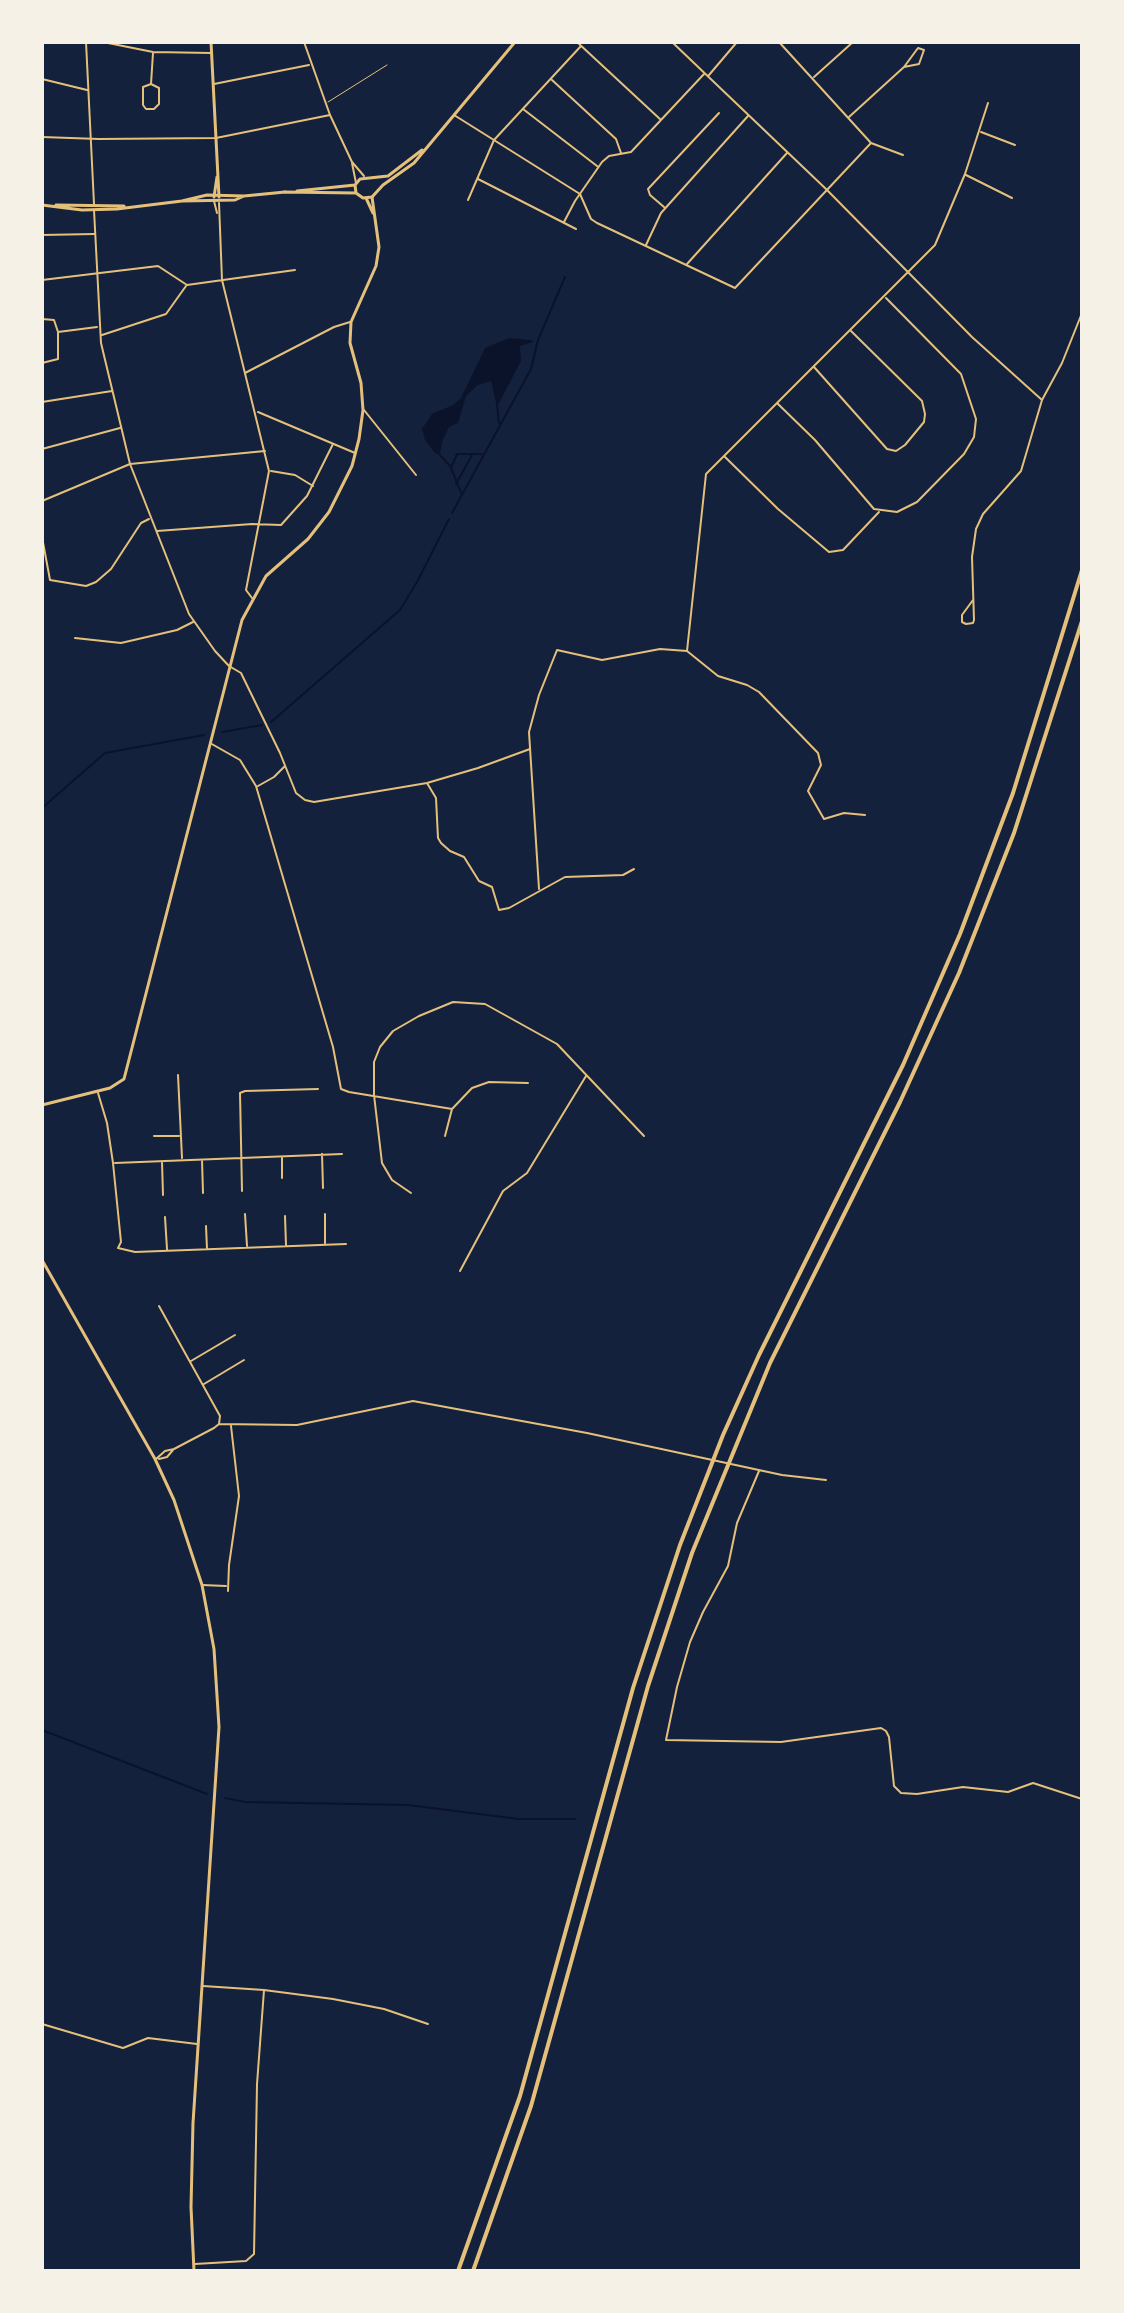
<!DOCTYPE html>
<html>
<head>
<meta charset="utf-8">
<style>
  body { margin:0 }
  #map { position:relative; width:1124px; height:2313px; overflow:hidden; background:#14213d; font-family:"PT Sans Narrow",sans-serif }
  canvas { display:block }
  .frame { position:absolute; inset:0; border:44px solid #f6f1e7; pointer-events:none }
</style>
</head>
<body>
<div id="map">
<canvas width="1124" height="2313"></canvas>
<div class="frame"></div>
</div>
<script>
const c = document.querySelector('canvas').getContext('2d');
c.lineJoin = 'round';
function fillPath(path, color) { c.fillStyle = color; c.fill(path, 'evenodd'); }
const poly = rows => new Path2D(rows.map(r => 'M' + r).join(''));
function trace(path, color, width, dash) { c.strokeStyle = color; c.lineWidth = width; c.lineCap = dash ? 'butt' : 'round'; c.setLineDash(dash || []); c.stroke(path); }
fillPath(poly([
  [509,338,532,340,533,342,520,346,521,361,497,407,491,381,478,385,466,396,458,423,449,427,442,442,440,455,435,453,425,440,422,429,432,414,453,405,461,398,485,348]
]), '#0b132b');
trace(poly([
  [497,405,499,423],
  [440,455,450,466],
  [456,484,472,455],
  [462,495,451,468,457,454,482,454],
  [452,513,531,369,538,340,565,277],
  [271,722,400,610,417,582,449,519],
  [222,732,262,725],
  [42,808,105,753,204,735],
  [42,1730,207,1794],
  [225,1798,245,1802,408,1805,519,1819,575,1819]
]), '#0b132b', 2);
trace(poly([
  [328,102,387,65]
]), '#e5c07b', 1);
trace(poly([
  [86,42,94,204],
  [103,42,153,52,211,53],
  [304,42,330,115,352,162,364,176],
  [577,42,661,120],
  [672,42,826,189,972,337,1042,400],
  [779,42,871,143,903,155],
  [709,75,737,42],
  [814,77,853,42],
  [42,79,87,90],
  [552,80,616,139,621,153],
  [151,84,159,88,159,104,154,109,146,109,143,105,143,87,151,84,153,53],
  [214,84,309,65],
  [523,109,597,166],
  [454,115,580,194,591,219,597,223,735,288,871,143],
  [849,117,904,67,918,48,924,50,919,64,904,67],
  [981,132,1015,145],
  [42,137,99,139,216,138,330,115],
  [352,163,356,183],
  [1082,172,1082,183],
  [966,175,1012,198],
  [478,179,576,229],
  [468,200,494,140,581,46],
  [214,201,217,213],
  [219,203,222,280,269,471,246,590,252,598],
  [664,207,650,195,648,189,719,113],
  [94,210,101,343,130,464,189,614,215,651,229,666,241,673,280,753,296,793,305,800,314,802,427,783,478,768,530,749],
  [564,222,575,201,602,162,609,156,631,152,704,74],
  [42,235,94,234],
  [646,245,661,213,748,116],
  [687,264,787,153],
  [42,280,158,266,187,285,295,270],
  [42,319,54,320,58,332,97,327],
  [102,335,166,314,186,286],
  [42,363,58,359,58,333],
  [814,367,887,449,896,451,905,445,924,422,925,414,922,401,851,331],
  [245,373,334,327,350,322],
  [42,402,112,391],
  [777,403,815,440,874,509,897,512,917,502,964,454,974,437,976,419,961,374,886,298],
  [364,410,416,475],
  [258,412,355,453],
  [42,449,120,428],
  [724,456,778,509,829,552,843,550,879,512],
  [271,471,295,475,313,486],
  [42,501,130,464,265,451],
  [157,531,252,524,281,525,307,496,333,444],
  [42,537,50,580,86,586,96,582,111,569,141,523,149,519],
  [973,600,962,615,962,622,966,624,973,623,974,620,972,557,976,529,983,514,1021,471,1042,400,1062,363,1082,313],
  [75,638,121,643,177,630,193,622],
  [687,651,706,474,935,245,965,174,988,103],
  [210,743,240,760,256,786,333,1047,341,1089,349,1092,452,1109],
  [427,783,436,798,438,838,441,843,450,851,464,857,479,881,492,887,499,910,509,908,565,877,623,875,634,869],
  [258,786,274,777,285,766],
  [539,889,529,732,539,695,557,650,602,660,660,649,687,651,718,676,747,685,759,692,818,753,821,765,808,791,824,819,844,813,865,815],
  [178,1075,182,1158],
  [98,1093,107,1123,113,1163,121,1242,118,1248,135,1252,346,1244],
  [154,1136,179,1136],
  [445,1136,452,1109,472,1088,489,1082,528,1083],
  [322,1154,323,1188],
  [282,1157,282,1178],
  [202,1160,203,1193],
  [162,1162,163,1195],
  [115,1163,342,1154],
  [242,1191,240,1093,245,1091,318,1089],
  [411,1193,392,1180,382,1163,374,1095,374,1062,380,1047,393,1031,419,1016,453,1002,485,1004,557,1044,644,1136],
  [245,1214,247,1246],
  [325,1214,325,1243],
  [285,1216,286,1245],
  [165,1217,167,1249],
  [206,1226,207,1249],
  [460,1271,503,1191,527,1173,586,1076],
  [191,1361,235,1335],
  [204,1384,244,1360],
  [219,1424,297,1425,413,1401,587,1433,782,1475,826,1480],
  [156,1459,165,1451,174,1449,214,1428,219,1424,220,1416,159,1306],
  [159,1459,167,1457,173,1450],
  [759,1471,737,1523,728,1566,703,1612,690,1642,677,1687,666,1740,781,1742,881,1728,886,1731,889,1737,894,1786,901,1793,917,1794,963,1787,1008,1792,1033,1783,1082,1799],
  [202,1585,226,1586],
  [228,1591,229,1565,239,1496,231,1426],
  [203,1986,264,1990,333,1999,384,2009,428,2024],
  [42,2024,123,2048,148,2038,197,2044],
  [195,2264,246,2261,254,2254,257,2084,264,1990]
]), '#e5c07b', 2);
trace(poly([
  [211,42,219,197],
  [214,197,217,177],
  [366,198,373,213],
  [42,1105,110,1088,124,1079,242,620,266,576,308,539,329,512,352,466,359,439,363,410,361,383,350,343,351,322,376,266,379,247,372,197]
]), '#e5c07b', 3);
trace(poly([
  [42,1260,155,1459,174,1500,202,1585,214,1649,219,1727,193,2123,191,2207,194,2271]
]), '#e5c07b', 3);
trace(poly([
  [297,191,355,185],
  [284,192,356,193,363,198,372,197,383,185,414,163,515,42],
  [356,193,355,185,360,179,388,176,422,150],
  [182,201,207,195,244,196,285,192],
  [42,205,82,210,117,209,182,201,235,200,244,196],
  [56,205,124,206]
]), '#e5c07b', 3);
trace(poly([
  [458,2271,520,2096,633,1688,680,1545,723,1435,759,1355,903,1065,960,934,1013,793,1082,570],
  [473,2271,531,2106,648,1686,692,1553,770,1363,900,1102,959,973,1014,833,1082,621]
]), '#e5c07b', 4);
</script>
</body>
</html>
